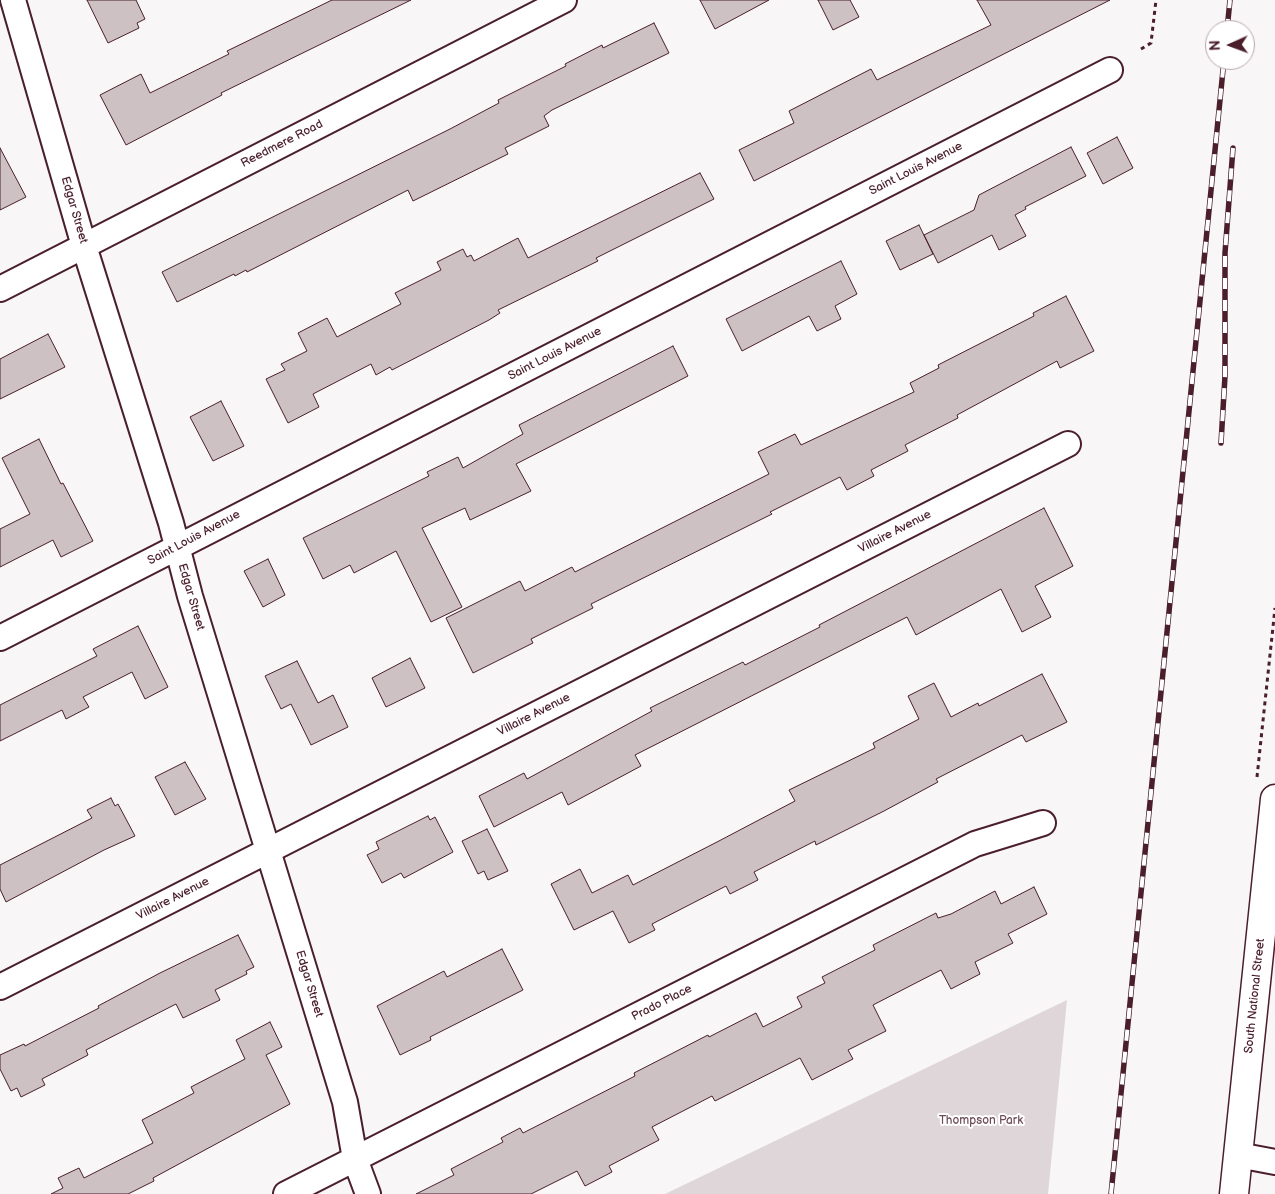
<!DOCTYPE html>
<html>
<head>
<meta charset="utf-8">
<style>
  body { margin:0 }
  #map { position:relative; width:1275px; height:1194px; overflow:hidden; background:#f8f6f7; font-family:"Balsamiq Sans",sans-serif }
  canvas { display:block }
  .north { position:absolute; left:1205px; top:20px; width:50px; height:50px; box-sizing:border-box; background:#fff; border:1px solid #b7a5aa; border-radius:50%; rotate:268deg; font-size:14px; font-weight:700; line-height:20px; text-align:center; color:#4a1f2b }
  .north::after { content:''; display:block; margin:auto; width:18px; height:22px; background:#4a1f2b; clip-path:polygon(50% 0,100% 100%,50% 72%,0 100%) }
</style>
</head>
<body>
<div id="map">
<canvas width="1275" height="1194"></canvas>
<div class="north">N</div>
</div>
<script>
const c = document.querySelector('canvas').getContext('2d');
c.lineJoin = 'round';
function fillPath(path, color) { c.fillStyle = color; c.fill(path, 'evenodd'); }
const poly = rows => new Path2D(rows.map(r => 'M' + r).join(''));
function trace(path, color, width, dash) { c.strokeStyle = color; c.lineWidth = width; c.lineCap = dash ? 'butt' : 'round'; c.setLineDash(dash || []); c.stroke(path); }
function label(font, color, halo, rows, align = 'center') {
  c.font = font + ' "Balsamiq Sans",sans-serif'; c.lineWidth = 4; c.setLineDash([]); c.textBaseline = 'middle'; c.strokeStyle = halo; c.fillStyle = color; for (const [text, x, y, turn = 0] of rows) {
    c.save(); c.translate(x, y); c.rotate((+turn || 0) * Math.PI / 180); c.textAlign = isNaN(turn) ? turn : align; if (halo) c.strokeText(text, 0, 0); c.fillText(text, 0, 0); c.restore();
  }
}
fillPath(poly([
  [1067,1000,1048,1194,665,1194]
]), '#ded6d9');
const building = poly([
  [87,0,136,0,145,19,137,23,139,28,108,43,87,0],
  [332,0,411,0,221,93,222,95,126,145,100,95,141,74,150,93,229,54,227,51,332,0],
  [700,0,769,0,715,29,700,0],
  [818,0,850,0,859,17,833,30,818,0],
  [977,0,1110,0,754,181,739,150,794,123,789,111,871,69,877,80,991,25,977,0],
  [654,23,669,53,552,110,544,116,549,126,505,148,508,154,413,201,408,190,247,272,246,270,235,276,234,274,177,302,162,272,450,129,499,103,498,100,566,66,565,64,602,45,603,48,654,23],
  [1117,137,1133,168,1103,184,1087,153,1117,137],
  [1071,147,1086,176,1025,207,1026,209,1015,215,1026,236,999,250,992,235,938,263,924,235,974,210,979,195,1071,147],
  [0,148,26,197,0,210,0,148],
  [700,173,714,199,596,258,598,261,498,310,500,313,489,320,392,370,390,367,376,375,371,364,313,394,319,407,288,423,266,379,285,370,281,364,307,351,298,333,327,318,337,337,401,304,395,293,441,270,437,262,463,249,467,257,471,255,474,261,518,238,528,258,700,173],
  [919,225,933,254,900,270,886,241,919,225],
  [841,261,857,294,835,306,841,319,817,331,809,316,742,351,726,319,841,261],
  [1066,296,1094,351,1060,368,1057,361,957,415,958,418,905,445,908,451,871,470,874,476,847,490,840,477,770,512,772,514,591,604,593,608,531,639,533,643,473,673,446,618,520,581,525,591,572,567,575,572,769,474,758,452,795,434,801,445,914,392,910,383,939,368,938,365,1034,316,1033,313,1066,296],
  [48,334,65,367,0,399,0,359,48,334],
  [673,346,688,376,516,464,531,491,470,520,465,508,422,528,462,607,431,622,396,551,354,573,350,565,323,579,303,538,429,476,427,472,458,457,463,468,523,434,519,425,673,346],
  [221,401,244,446,213,461,190,417,221,401],
  [39,439,61,484,63,483,93,541,61,557,53,540,0,567,0,529,30,514,2,458,39,439],
  [1044,508,1073,566,1035,586,1051,617,1022,632,1001,589,916,635,907,617,635,755,641,766,568,805,562,792,494,827,479,796,524,773,527,779,652,711,650,708,743,662,745,665,820,627,819,625,1044,508],
  [268,559,285,595,263,607,244,571,268,559],
  [138,626,168,687,145,699,132,672,83,697,89,707,66,719,62,710,0,741,0,705,97,656,93,649,138,626],
  [410,658,425,688,386,707,372,678,410,658],
  [297,661,318,703,333,695,348,727,311,745,291,704,281,709,265,676,297,661],
  [1042,674,1067,722,1026,742,1022,735,936,779,938,782,884,811,816,845,815,841,754,872,758,880,730,894,726,886,652,924,655,930,629,943,613,911,574,930,551,884,580,869,592,893,628,875,633,885,717,842,795,801,789,790,875,748,873,743,919,719,908,696,934,683,951,717,978,703,979,706,1042,674],
  [185,762,206,799,175,815,155,777,185,762],
  [111,798,115,806,118,804,135,836,104,850,6,902,0,889,0,865,92,818,87,810,111,798],
  [428,816,430,820,435,817,453,852,404,878,401,873,382,883,367,855,379,849,376,842,428,816],
  [487,829,508,871,488,880,484,871,478,874,462,841,487,829],
  [1034,887,1047,914,1008,934,1013,943,975,962,980,974,951,989,941,970,873,1005,886,1031,848,1050,853,1059,812,1080,800,1058,715,1101,712,1096,652,1127,659,1140,609,1166,612,1172,585,1186,577,1171,531,1194,416,1194,454,1175,451,1169,503,1142,501,1138,520,1128,523,1133,635,1076,634,1073,708,1035,709,1037,756,1013,763,1027,802,1007,797,997,825,983,822,977,875,950,873,945,936,913,938,918,951,914,995,891,1001,904,1034,887],
  [238,935,254,967,246,971,247,974,215,990,220,1000,183,1018,176,1004,86,1050,88,1055,42,1079,45,1085,21,1097,17,1088,11,1091,0,1069,0,1055,24,1044,25,1046,99,1008,98,1006,160,973,238,935],
  [502,949,523,990,430,1037,431,1040,400,1055,377,1006,444,971,447,977,502,949],
  [270,1022,282,1047,266,1055,290,1104,153,1178,154,1181,128,1194,51,1194,63,1188,58,1178,79,1168,84,1178,153,1143,142,1120,194,1093,191,1087,245,1059,236,1040,270,1022]
]);
fillPath(building, '#cdc1c4');
trace(building, '#4a1f2b', 1);
const minor = poly([
  [13,0,84,246,171,523,190,596,345,1102,355,1159,368,1194],
  [0,289,564,0],
  [0,638,1110,70],
  [0,987,1068,444],
  [1238,1155,1275,1162],
  [286,1194,975,844,1043,823]
]);
const tertiary = poly([
  [1234,1194,1275,799]
]);
trace(minor, '#4a1f2b', 28);
trace(tertiary, '#4a1f2b', 31);
trace(poly([
  [1141,49,1151,43,1156,0],
  [1257,777,1275,608]
]), '#4a1f2b', 3, [4, 4]);
trace(minor, '#fff', 24);
trace(tertiary, '#fff', 28);
const rail = poly([
  [1227,30,1230,0],
  [1221,443,1225,376,1225,253,1233,148],
  [1111,1194,1224,60]
]);
trace(rail, '#4a1f2b', 5.5);
trace(rail, '#fff', 4, [11]);
label('12px', '#4a1f2b', '#fff', [
  ["Reedmere Road",282,144,-27],
  ["Saint Louis Avenue",916,169,-27],
  ["Edgar Street",74,210,74],
  ["Saint Louis Avenue",555,354,-27],
  ["Villaire Avenue",895,532,-27],
  ["Saint Louis Avenue",194,538,-28],
  ["Edgar Street",191,597,74],
  ["Villaire Avenue",534,715,-27],
  ["Villaire Avenue",173,899,-27],
  ["Edgar Street",309,984,73],
  ["South National Street",1255,996,-84],
  ["Prado Place",662,1003,-27]
]);
label('12px', '#6f4d56', '#fff', [
  ["Thompson Park",981,1121]
]);
</script>
</body>
</html>
